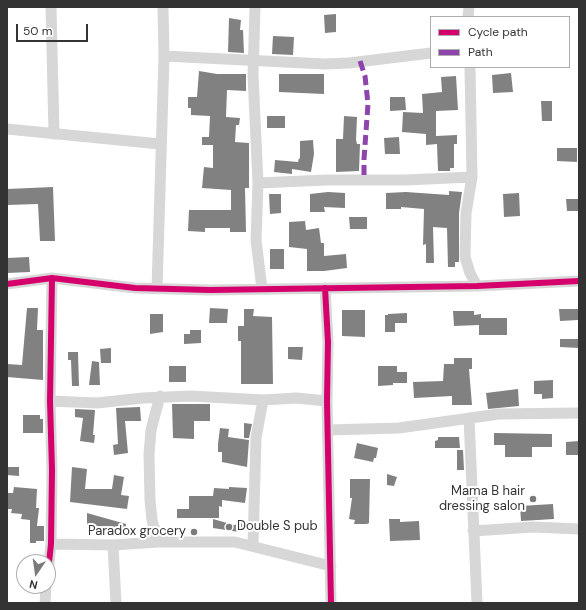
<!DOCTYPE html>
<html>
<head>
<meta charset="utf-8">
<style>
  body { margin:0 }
  #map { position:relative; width:586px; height:610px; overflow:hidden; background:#fff; font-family:"DM Sans",sans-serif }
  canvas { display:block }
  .frame { position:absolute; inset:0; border:8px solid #333; pointer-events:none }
  .legend { position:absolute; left:430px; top:16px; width:140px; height:52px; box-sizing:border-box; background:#fff; border:1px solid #adadad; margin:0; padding:5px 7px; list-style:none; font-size:12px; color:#333 }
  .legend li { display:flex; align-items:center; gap:8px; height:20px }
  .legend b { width:20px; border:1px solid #adadad }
  .north { position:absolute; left:16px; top:554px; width:40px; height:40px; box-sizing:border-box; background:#fff; border:1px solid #adadad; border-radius:50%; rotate:193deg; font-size:11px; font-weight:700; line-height:16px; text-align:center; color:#333 }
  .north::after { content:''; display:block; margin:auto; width:14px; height:18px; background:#7a7a7a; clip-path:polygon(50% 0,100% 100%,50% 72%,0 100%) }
  .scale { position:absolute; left:16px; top:24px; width:72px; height:18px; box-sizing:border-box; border:2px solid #333; border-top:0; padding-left:5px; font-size:12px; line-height:14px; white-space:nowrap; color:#333; -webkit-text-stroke:3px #fff; paint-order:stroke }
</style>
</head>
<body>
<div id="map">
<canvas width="586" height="610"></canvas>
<div class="frame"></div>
<ul class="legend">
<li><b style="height:5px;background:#d6006c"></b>Cycle path</li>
<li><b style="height:5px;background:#8e44ad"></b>Path</li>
</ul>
<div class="north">N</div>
<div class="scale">50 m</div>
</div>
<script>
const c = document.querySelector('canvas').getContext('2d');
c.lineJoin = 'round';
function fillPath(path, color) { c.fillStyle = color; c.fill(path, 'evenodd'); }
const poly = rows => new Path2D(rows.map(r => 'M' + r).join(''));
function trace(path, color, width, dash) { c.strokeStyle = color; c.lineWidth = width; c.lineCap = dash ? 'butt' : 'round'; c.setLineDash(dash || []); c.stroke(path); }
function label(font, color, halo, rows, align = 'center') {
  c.font = font + ' "DM Sans",sans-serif'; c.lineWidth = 4; c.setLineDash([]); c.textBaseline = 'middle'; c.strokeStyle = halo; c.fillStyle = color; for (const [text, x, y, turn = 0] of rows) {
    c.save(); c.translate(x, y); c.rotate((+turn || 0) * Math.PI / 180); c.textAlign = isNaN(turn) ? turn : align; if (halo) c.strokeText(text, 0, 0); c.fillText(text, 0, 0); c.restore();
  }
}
fillPath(poly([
  [336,14,336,32,325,33,324,15],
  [229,18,241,20,240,30,243,30,244,53,228,52],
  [273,36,294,37,293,55,272,54],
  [199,71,217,74,246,74,246,91,227,90,226,117,240,118,239,125,236,125,235,142,249,143,249,188,245,188,246,232,230,232,230,228,205,228,205,232,188,231,189,210,231,210,231,190,202,188,204,167,213,168,213,145,202,145,202,137,209,137,210,116,191,115,191,108,188,108,188,97,197,97],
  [511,73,513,92,493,93,492,75],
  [279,74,324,74,324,94,279,92],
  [456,76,458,110,436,111,436,136,457,135,457,144,454,144,454,168,450,168,450,171,438,171,437,144,426,145,426,134,402,132,403,112,423,113,422,94,442,92,441,77],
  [390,97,405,97,406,110,390,111],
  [541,101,552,101,552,121,542,121],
  [267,116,285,116,285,128,267,128],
  [344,116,357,117,356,140,357,144,360,144,359,171,336,172,336,139,343,139],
  [399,137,400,154,385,154,384,138],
  [313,140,314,154,311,172,292,169,292,174,274,172,275,160,298,162,299,158,300,159,300,141],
  [557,148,577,148,577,162,557,161],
  [53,187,55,241,40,241,38,204,7,205,7,189],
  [449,191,462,192,459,213,459,262,455,262,455,267,448,267,447,228,433,227,434,263,426,263,426,244,423,245,424,209,401,207,401,209,386,209,386,193,406,192,449,195],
  [328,192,345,193,345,208,324,207,325,212,310,212,310,194],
  [519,193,520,216,504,217,503,194],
  [269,194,281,194,281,213,270,214],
  [566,199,578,199,578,211,567,211],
  [349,217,367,217,367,229,350,229],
  [305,221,306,230,319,228,321,243,324,243,324,256,346,254,347,268,324,271,307,271,307,249,289,247,289,222],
  [270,249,284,249,284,269,270,269],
  [29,257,30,272,7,273,7,258],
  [27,308,38,308,37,330,43,330,43,380,7,377,7,364,22,365],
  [210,308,228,309,227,323,209,323],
  [244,309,254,309,253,316,272,317,273,384,241,384,241,341,238,341,238,326,244,326],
  [559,309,578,309,578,320,560,321],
  [342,310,365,310,365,337,342,336],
  [453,311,474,311,474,315,481,314,481,318,507,318,507,335,479,335,479,325,454,326],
  [407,313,407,323,395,323,395,332,385,332,385,315,388,315,388,314],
  [150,314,163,314,163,332,150,334],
  [190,330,201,330,201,343,184,344,184,334,190,334],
  [560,339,579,339,579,348,560,347],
  [288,347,303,347,302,360,288,359],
  [111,348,111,363,101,363,100,349],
  [68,352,78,352,79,386,72,386,71,360,68,360],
  [454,358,472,358,472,369,469,369,472,405,452,405,452,396,414,398,413,382,443,381,444,364,454,364],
  [92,361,99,362,100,385,89,385],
  [169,366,186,366,186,382,169,382],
  [378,366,397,366,397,372,407,372,407,383,393,383,393,385,378,386],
  [553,380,553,398,542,399,542,394,534,394,534,381],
  [518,389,519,406,488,409,486,393],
  [172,404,210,404,210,421,194,421,194,439,173,438],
  [140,407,141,421,125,421,128,453,114,455,113,445,118,444,116,408],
  [75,409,95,410,93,435,95,435,94,443,80,441,83,418,75,417],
  [23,415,40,415,40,419,43,419,43,433,23,433],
  [244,423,252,424,249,438,244,438],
  [220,428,229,429,228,437,249,440,247,467,222,462,222,452,218,452,218,444],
  [494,433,552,434,552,447,532,447,532,457,505,457,505,445,494,445],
  [438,437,459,437,460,448,435,448,435,441,438,440],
  [579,441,579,455,566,455,566,442],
  [357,443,378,448,376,458,374,458,373,462,354,458],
  [457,450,463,450,464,470,457,470],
  [7,467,19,467,19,476,7,475],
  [72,467,87,469,85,489,112,489,114,475,124,477,121,495,129,496,127,509,70,502],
  [387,474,397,477,394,486,387,485],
  [350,479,370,479,369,523,367,524,354,524,355,520,349,519,352,498,350,498],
  [14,487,37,489,36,508,39,508,37,526,44,526,44,541,36,541,36,543,30,543,30,520,21,519,22,514,11,513,12,509,7,509,7,493,13,493],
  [229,487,247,488,245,503,222,500,222,507,219,506,219,518,177,518,177,509,189,509,189,496,213,496,214,488,229,489],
  [553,504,554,519,521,521,520,506],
  [87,513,126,524,126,527,87,526],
  [213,519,234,525,247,522,246,530,239,532,213,528],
  [389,519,400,519,400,522,419,521,420,540,390,541]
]), '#818181');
trace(poly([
  [51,7,54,134],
  [255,7,253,75,258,183,256,240,262,289],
  [468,17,469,7],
  [164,56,325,64,349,63,431,53],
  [470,67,472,177,466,213,465,257,470,273,477,286],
  [7,129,160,144],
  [258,183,326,180,406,180,472,177],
  [7,284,52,278,135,288,210,290,477,286,579,281],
  [325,288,328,342,327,401,331,603],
  [157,289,164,56,163,7],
  [50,401,97,403,143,398,191,396,263,400,296,398,327,401],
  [469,418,477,603],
  [329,430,399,428,499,414,579,413],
  [473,531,533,527,579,529],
  [158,542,152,520,150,500,149,454,151,430,160,396],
  [51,544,113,545,158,542,235,542,331,566],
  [113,545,116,603],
  [253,545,256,438,263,400],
  [48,572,51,544,52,470,50,401,52,278],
  [45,603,46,586]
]), '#d7d7d7', 11);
trace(poly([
  [360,61,365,76,368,104,364,159,364,180]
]), '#8e44ad', 5, [10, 5]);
trace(poly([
  [7,284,52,278,135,288,210,290,477,286,579,281],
  [325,288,328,342,327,401,331,603],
  [48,572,51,544,52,470,50,401,52,278]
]), '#d6006c', 6);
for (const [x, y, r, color] of [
  [533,499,4,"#7a7a7a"],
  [229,527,4,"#7a7a7a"],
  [194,532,4,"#7a7a7a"]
]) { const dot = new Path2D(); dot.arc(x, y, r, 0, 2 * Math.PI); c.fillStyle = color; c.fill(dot); trace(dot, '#fff', 1.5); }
label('13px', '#333', '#fff', [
  ["Mama B hair",525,492],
  ["dressing salon",525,507],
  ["Double S pub",237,527,"left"],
  ["Paradox grocery",186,532]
], 'right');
</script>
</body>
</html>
